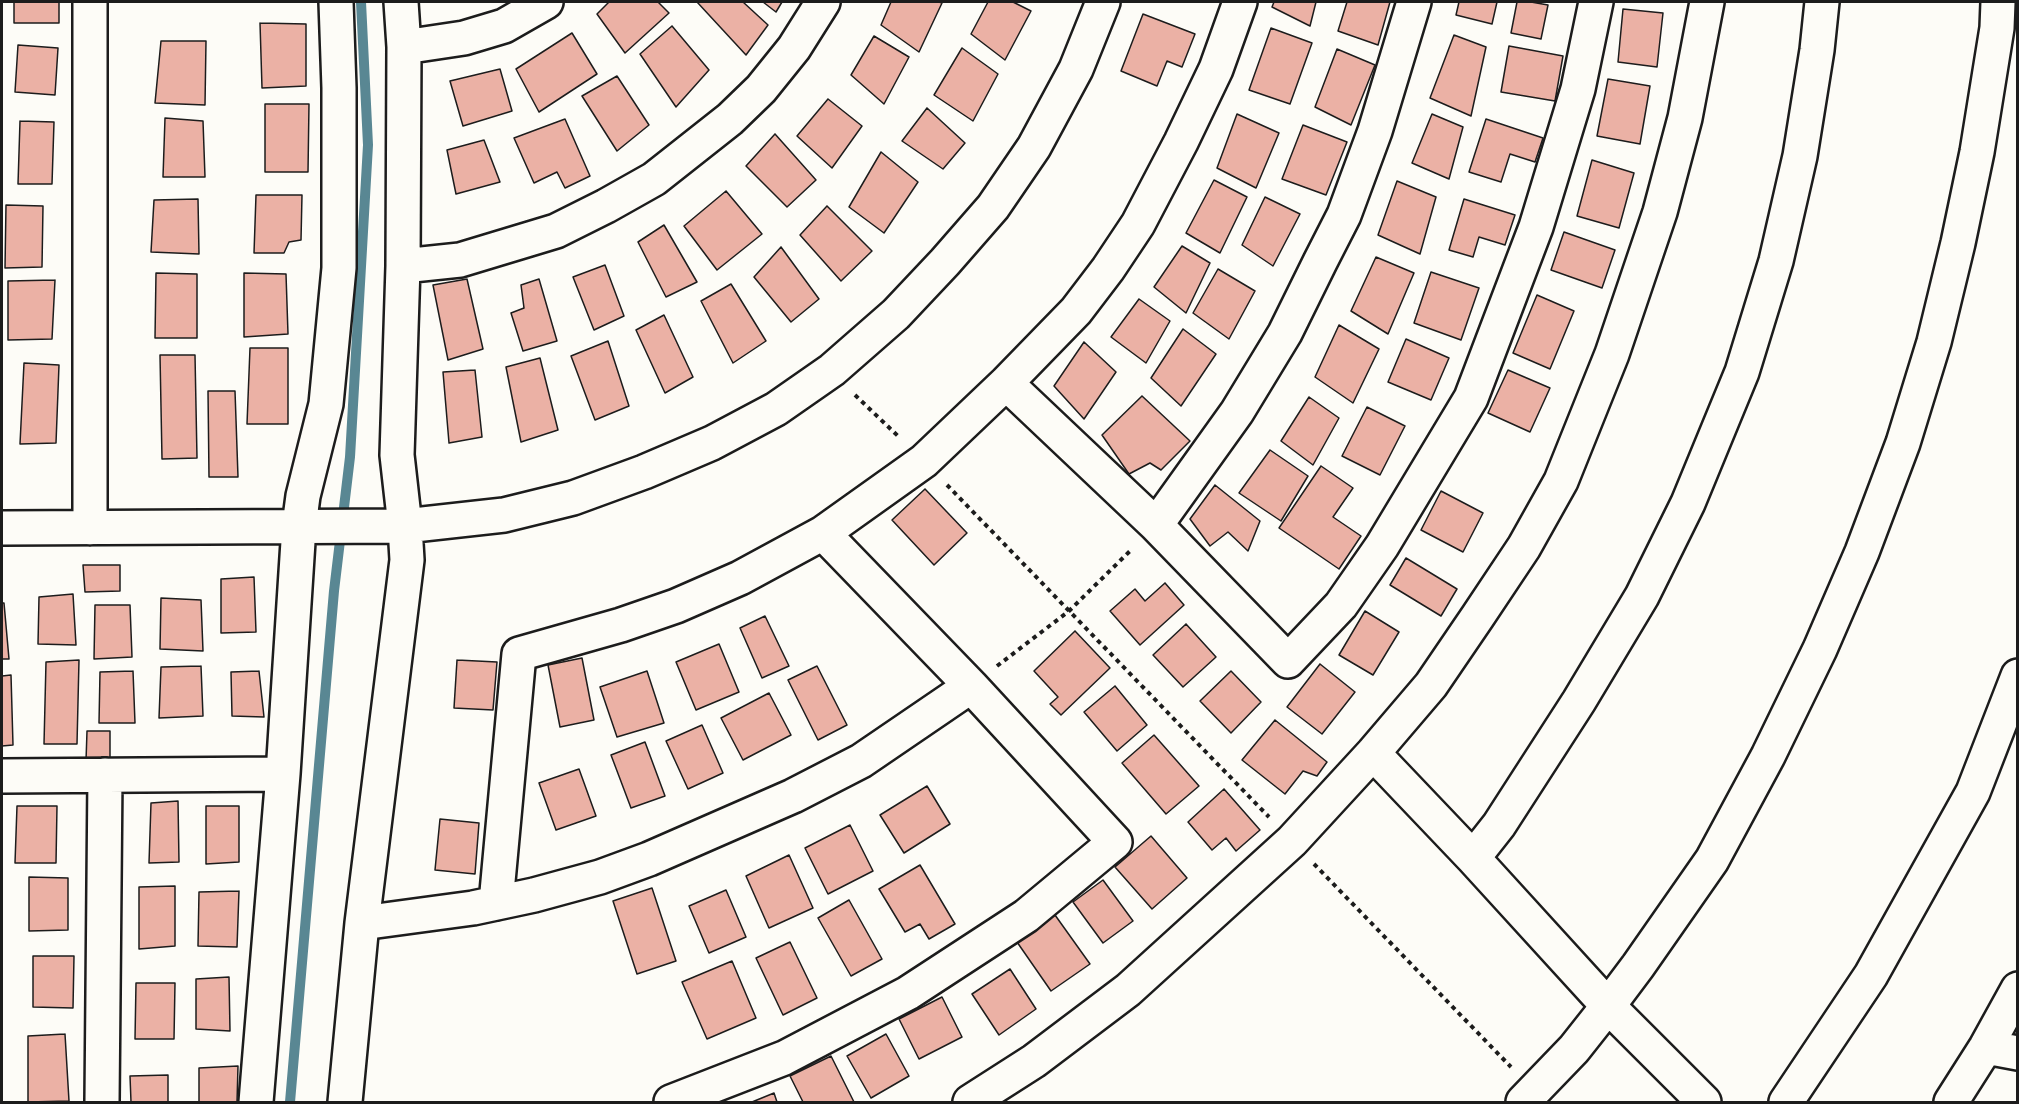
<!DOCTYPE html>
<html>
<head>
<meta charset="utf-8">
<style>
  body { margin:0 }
  #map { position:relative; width:2019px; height:1104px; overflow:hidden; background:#fdfcf7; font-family:Delius,sans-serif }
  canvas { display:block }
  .frame { position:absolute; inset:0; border:3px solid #1c1c1c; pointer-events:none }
</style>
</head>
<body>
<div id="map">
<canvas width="2019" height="1104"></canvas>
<div class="frame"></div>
</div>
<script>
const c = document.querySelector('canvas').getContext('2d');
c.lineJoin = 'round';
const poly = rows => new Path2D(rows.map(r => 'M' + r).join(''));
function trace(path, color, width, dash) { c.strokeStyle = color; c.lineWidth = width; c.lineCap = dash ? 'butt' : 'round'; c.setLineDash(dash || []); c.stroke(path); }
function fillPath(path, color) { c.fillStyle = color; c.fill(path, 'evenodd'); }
trace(poly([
  [290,1102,334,591,350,457,368,145,361,2]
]), '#598793', 10);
const building = poly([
  [14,2,59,2,59,23,14,23,14,2],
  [609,2,658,2,669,13,625,53,597,14,609,2],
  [697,2,743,2,768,25,746,55,697,2],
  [763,2,782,2,776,12,763,2],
  [891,2,939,2,942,3,919,52,881,25,891,2],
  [988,2,1013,2,1031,11,1005,60,971,34,988,2],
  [1274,2,1316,2,1310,26,1272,7,1274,2],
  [1347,2,1390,2,1378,45,1338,31,1347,2],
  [1459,2,1497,2,1492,24,1456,15,1459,2],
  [1517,2,1531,2,1548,5,1541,39,1511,33,1517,2],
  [1623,9,1663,13,1657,67,1618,62,1623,9],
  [1143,14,1195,34,1182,67,1167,61,1157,86,1121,71,1143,14],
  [260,23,306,24,306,86,262,88,260,23],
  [672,26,709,70,676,107,640,54,672,26],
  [1271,28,1312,43,1290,104,1249,90,1271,28],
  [572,33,597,74,539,112,516,69,572,33],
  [1454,35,1486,47,1471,116,1430,98,1454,35],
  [874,36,909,57,884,104,851,75,874,36],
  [161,41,206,41,205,105,155,103,161,41],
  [18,45,58,48,55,95,15,92,18,45],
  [1509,46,1563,56,1555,101,1501,92,1509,46],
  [962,48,998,74,973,121,934,95,962,48],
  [1337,49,1375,65,1351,125,1315,107,1337,49],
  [500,69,512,111,463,126,450,81,500,69],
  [617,76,649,125,617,151,582,96,617,76],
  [1608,79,1650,86,1640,144,1597,136,1608,79],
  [828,99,862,126,832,168,797,136,828,99],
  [265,104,309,104,308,172,265,172,265,104],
  [927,108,965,143,943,169,902,141,927,108],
  [1237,114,1279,133,1256,188,1217,168,1237,114],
  [1432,114,1463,127,1449,179,1412,163,1432,114],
  [165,118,203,121,205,177,163,177,165,118],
  [565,119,590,176,565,188,557,172,534,183,514,138,565,119],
  [1486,119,1543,138,1535,162,1510,154,1501,182,1469,172,1486,119],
  [20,121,54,122,52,184,18,184,20,121],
  [1303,125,1347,142,1326,195,1282,179,1303,125],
  [775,134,816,180,787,207,746,166,775,134],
  [484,140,500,182,456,194,447,150,484,140],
  [881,152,918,182,884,233,849,207,881,152],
  [1592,160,1634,173,1619,228,1577,216,1592,160],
  [1214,180,1247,197,1220,253,1186,233,1214,180],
  [1397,181,1436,197,1420,254,1378,235,1397,181],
  [726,191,762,234,717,270,684,226,726,191],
  [256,195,302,195,301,240,289,242,284,253,254,253,256,195],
  [1265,197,1300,214,1273,266,1242,245,1265,197],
  [198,199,199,254,151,252,154,200,198,199],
  [1464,199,1515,215,1505,245,1479,237,1473,257,1449,250,1464,199],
  [6,205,43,206,42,267,5,268,6,205],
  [827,206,872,251,841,281,800,235,827,206],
  [664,225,697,282,666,297,638,242,664,225],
  [1564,232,1615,250,1602,288,1551,270,1564,232],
  [1182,246,1210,263,1186,313,1154,287,1182,246],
  [781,247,819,299,791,322,754,277,781,247],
  [1376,257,1414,273,1388,334,1351,311,1376,257],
  [605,265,624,316,594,330,573,277,605,265],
  [1218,269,1255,291,1229,339,1193,313,1218,269],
  [1431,272,1479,288,1461,340,1414,323,1431,272],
  [156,273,197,274,197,338,155,338,156,273],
  [244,273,286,274,288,334,244,337,244,273],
  [467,279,483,349,448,360,433,285,467,279],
  [539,279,557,341,523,351,511,313,524,308,521,285,539,279],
  [55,280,52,339,8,340,8,281,55,280],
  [731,284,766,341,733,363,701,301,731,284],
  [1537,295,1574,311,1550,369,1513,353,1537,295],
  [1139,299,1170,321,1146,363,1111,337,1139,299],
  [664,315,693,377,665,393,636,330,664,315],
  [1339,325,1379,349,1353,403,1315,377,1339,325],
  [1183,329,1216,354,1181,406,1151,378,1183,329],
  [1406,339,1449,358,1431,400,1388,382,1406,339],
  [608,341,629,406,595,420,571,356,608,341],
  [1084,342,1116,372,1084,419,1054,386,1084,342],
  [250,348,288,348,288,424,247,424,250,348],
  [160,355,195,355,197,458,162,459,160,355],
  [540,358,558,430,521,442,506,367,540,358],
  [24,363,59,365,56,443,20,444,24,363],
  [475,370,482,437,449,443,443,372,475,370],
  [1508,370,1550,388,1530,432,1488,413,1508,370],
  [208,391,235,391,238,477,209,477,208,391],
  [1142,396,1190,441,1161,470,1150,463,1129,474,1102,435,1142,396],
  [1309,397,1339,418,1313,465,1281,441,1309,397],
  [1367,407,1405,426,1380,475,1342,456,1367,407],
  [1270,450,1308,476,1281,521,1239,493,1270,450],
  [1321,466,1353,488,1333,517,1361,536,1339,569,1279,528,1321,466],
  [1215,485,1260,521,1248,551,1228,532,1210,546,1190,519,1215,485],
  [925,489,967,533,934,565,892,520,925,489],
  [1441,491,1483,513,1463,552,1421,530,1441,491],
  [1406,558,1457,589,1441,616,1390,585,1406,558],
  [83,565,120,565,120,591,85,592,83,565],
  [254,577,256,632,221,633,221,579,254,577],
  [1165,583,1184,605,1140,645,1110,611,1135,589,1145,601,1165,583],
  [73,594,76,645,38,644,39,597,73,594],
  [161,598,201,600,203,651,160,649,161,598],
  [2,603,4,603,9,659,2,659,2,603],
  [95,605,130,605,132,657,94,659,95,605],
  [1365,611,1399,632,1373,675,1339,655,1365,611],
  [765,616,789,666,762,678,740,628,765,616],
  [1186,624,1216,657,1183,687,1153,655,1186,624],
  [1075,631,1110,668,1061,715,1050,704,1058,697,1034,671,1075,631],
  [719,644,739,692,696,710,676,662,719,644],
  [582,658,594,720,560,727,548,665,582,658],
  [79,660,77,744,44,744,46,662,79,660],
  [457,660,497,662,493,710,454,708,457,660],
  [1320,664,1355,692,1322,734,1287,707,1320,664],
  [201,666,203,716,159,718,161,667,201,666],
  [817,666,847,725,818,740,788,680,817,666],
  [133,671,135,723,99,723,100,672,133,671],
  [259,671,264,717,232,716,231,672,259,671],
  [647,671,664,723,617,737,600,687,647,671],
  [1231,671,1261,702,1231,733,1200,701,1231,671],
  [11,675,13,745,2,746,2,676,11,675],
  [1115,686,1147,725,1117,751,1084,712,1115,686],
  [769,693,791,735,743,760,721,718,769,693],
  [1275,720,1327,762,1317,776,1303,771,1285,794,1242,760,1275,720],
  [702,725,723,773,688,789,666,741,702,725],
  [87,731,110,731,110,762,86,761,87,731],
  [1154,735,1199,786,1166,814,1122,763,1154,735],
  [645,742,665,796,631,808,611,755,645,742],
  [579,769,596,816,556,830,539,783,579,769],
  [927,786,950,824,904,853,880,815,927,786],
  [1224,789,1260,830,1236,851,1226,838,1212,850,1188,822,1224,789],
  [178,801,179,862,149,863,151,803,178,801],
  [17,806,57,806,56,863,15,863,17,806],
  [206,806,239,806,239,862,206,864,206,806],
  [440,819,479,823,475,874,435,870,440,819],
  [850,825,873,871,828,894,805,848,850,825],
  [1151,836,1187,878,1152,909,1115,867,1151,836],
  [789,855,813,908,769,928,746,876,789,855],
  [920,865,955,924,929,939,920,924,905,932,879,889,920,865],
  [29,877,68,878,68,930,29,931,29,877],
  [1103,880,1133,921,1103,943,1073,902,1103,880],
  [175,886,175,946,139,949,139,887,175,886],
  [652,888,676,961,637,974,613,901,652,888],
  [726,890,746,937,709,953,689,906,726,890],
  [239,891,237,947,198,946,199,892,239,891],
  [849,900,882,959,851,976,818,918,849,900],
  [1055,915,1090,964,1051,991,1017,942,1055,915],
  [790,942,817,998,783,1015,756,958,790,942],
  [33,956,74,956,73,1008,33,1007,33,956],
  [732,961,756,1018,707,1039,682,982,732,961],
  [1010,969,1036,1009,999,1035,972,994,1010,969],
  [229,977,230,1031,196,1029,196,979,229,977],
  [136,983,175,983,174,1039,135,1039,136,983],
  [942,997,962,1037,919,1059,899,1019,942,997],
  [65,1034,69,1101,28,1102,28,1036,65,1034],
  [886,1034,909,1076,871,1098,847,1056,886,1034],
  [831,1056,854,1102,803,1102,790,1076,831,1056],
  [238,1066,237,1102,199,1102,199,1068,238,1066],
  [168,1075,168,1102,131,1102,130,1076,168,1075],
  [774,1093,777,1102,752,1102,774,1093]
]);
fillPath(building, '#ebb1a5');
trace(building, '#1c1c1c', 1.5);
const minor = poly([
  [90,2,90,528],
  [404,47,464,38,504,26,546,2],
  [403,266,460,260,556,231,606,206,654,179,730,119,761,89,794,48,823,2],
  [1006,383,1156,525,1288,661,1341,605,1382,546,1471,398,1536,227,1578,89,1596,2],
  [1156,525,1237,412,1285,333,1320,262,1344,215,1375,131,1414,2],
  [2,528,405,526,504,515,573,498,644,472,712,443,776,409,832,370,896,314,945,262,993,207,1034,147,1076,69,1103,2],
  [1373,753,1473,858,1608,1006,1704,1102],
  [2,776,283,774,299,526,303,496,326,404,339,268,339,88,336,2],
  [1473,858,1499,825,1579,701,1642,596,1688,503,1742,372,1776,261,1800,156,1817,50,1822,2],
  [496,903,519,654,621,625,676,606,740,578,823,533,924,461,1006,383,1076,311,1108,269,1138,224,1181,142,1216,69,1240,2],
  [362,923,473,908,534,895,600,877,649,859,793,796,861,761,971,686],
  [1986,1047,2018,1053],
  [102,1102,105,775],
  [256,1102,283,774],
  [345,1102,362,923,407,560,405,526,397,455,403,266,404,47,401,2],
  [671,1102,784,1058,908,993,1026,916,1115,842,971,686,823,533],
  [970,1102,1034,1061,1128,990,1292,841,1373,753,1431,685,1478,616,1524,547,1561,481,1612,354,1660,212,1685,118,1707,2],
  [1523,1102,1574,1049,1608,1006,1638,966,1712,860,1768,756,1820,649,1862,552,1903,443,1934,342,1958,243,1977,152,1997,28,1998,2],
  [1786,1102,1871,975,1973,792,2018,676],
  [1951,1102,1986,1047,2018,989]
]);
trace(minor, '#1c1c1c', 38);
trace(poly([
  [855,395,899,437],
  [947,485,1269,817],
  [997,666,1069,611,1132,549],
  [1314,864,1511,1067]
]), '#1c1c1c', 4, [4.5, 4.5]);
trace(minor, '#fdfcf7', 33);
</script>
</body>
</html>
